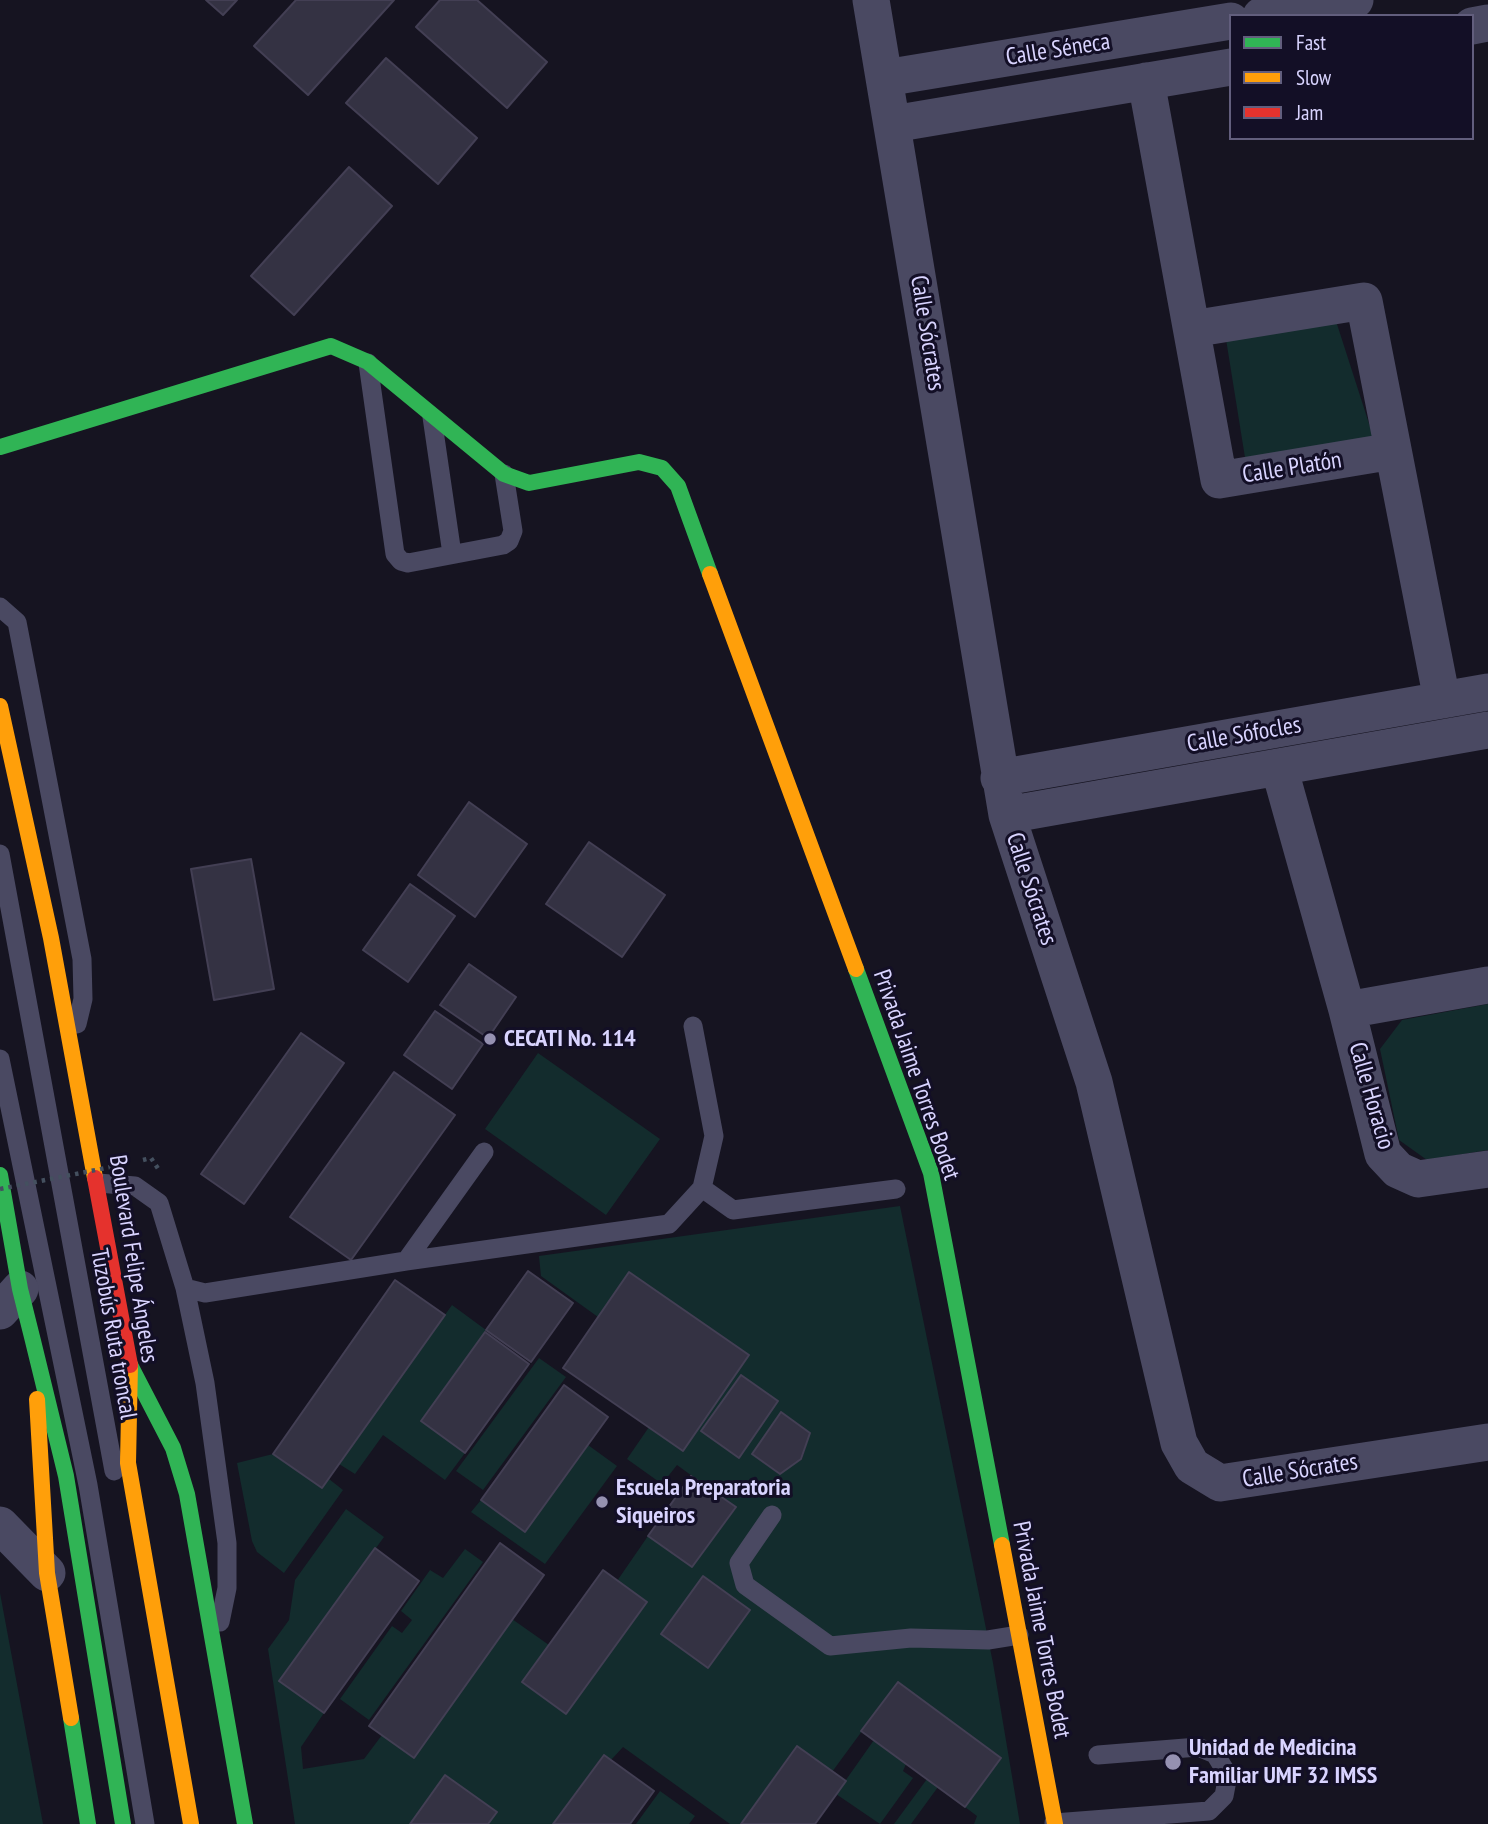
<!DOCTYPE html>
<html>
<head>
<meta charset="utf-8">
<style>
  body { margin:0 }
  #map { position:relative; width:1488px; height:1824px; overflow:hidden; background:#161421; font-family:"PT Sans Narrow",sans-serif }
  canvas { display:block }
  .legend { position:absolute; left:1229px; top:14px; width:245px; height:126px; box-sizing:border-box; background:#130f26; border:2px solid #625e7d; margin:0; padding:9px 12px; list-style:none; font-size:21px; color:#d9d4ff }
  .legend li { display:flex; align-items:center; gap:14px; height:35px }
  .legend b { width:35px; border:2px solid #625e7d }
</style>
</head>
<body>
<div id="map">
<canvas width="1488" height="1824"></canvas>
<ul class="legend">
<li><b style="height:9px;background:#30b455"></b>Fast</li>
<li><b style="height:9px;background:#ff9f0a"></b>Slow</li>
<li><b style="height:9px;background:#e5322d"></b>Jam</li>
</ul>
</div>
<script>
const c = document.querySelector('canvas').getContext('2d');
c.lineJoin = 'round';
function fillPath(path, color) { c.fillStyle = color; c.fill(path, 'evenodd'); }
const poly = rows => new Path2D(rows.map(r => 'M' + r).join(''));
function trace(path, color, width, dash) { c.strokeStyle = color; c.lineWidth = width; c.lineCap = dash ? 'butt' : 'round'; c.setLineDash(dash || []); c.stroke(path); }
function label(font, color, halo, rows, align = 'center') {
  c.font = font + ' "PT Sans Narrow",sans-serif'; c.lineWidth = 6; c.setLineDash([]); c.textBaseline = 'middle'; c.strokeStyle = halo; c.fillStyle = color; for (const [text, x, y, turn = 0] of rows) {
    c.save(); c.translate(x, y); c.rotate((+turn || 0) * Math.PI / 180); c.textAlign = isNaN(turn) ? turn : align; if (halo) c.strokeText(text, 0, 0); c.fillText(text, 0, 0); c.restore();
  }
}
fillPath(poly([
  [1336,321,1373,436,1247,470,1225,333],
  [1488,1004,1488,1150,1427,1160,1399,1140,1380,1049,1402,1020],
  [538,1053,660,1139,606,1215,485,1129],
  [900,1206,993,1663,1020,1824,974,1824,977,1816,965,1807,1001,1758,898,1682,832,1772,796,1746,741,1824,730,1824,623,1747,611,1760,603,1755,553,1824,488,1824,496,1811,445,1775,410,1824,295,1824,268,1649,289,1620,295,1580,346,1509,384,1537,279,1681,324,1713,301,1747,303,1769,364,1759,382,1735,414,1758,512,1619,549,1645,522,1682,566,1714,646,1603,617,1581,648,1536,692,1567,736,1508,677,1465,662,1484,627,1459,649,1427,598,1317,541,1276,539,1256],
  [741,1375,778,1401,739,1458,701,1431],
  [781,1413,810,1433,802,1459,779,1474,752,1454],
  [703,1576,750,1610,708,1668,661,1634],
  [452,1305,486,1330,421,1421,465,1453,445,1480,383,1435,355,1474,339,1464],
  [539,1358,566,1377,483,1490,456,1471],
  [588,1445,617,1466,545,1564,471,1512,481,1500,525,1532],
  [273,1454,322,1488,329,1479,343,1490,284,1573,257,1552,252,1541,237,1463],
  [465,1549,483,1562,369,1720,340,1699,392,1626,402,1633,412,1620,401,1611,430,1570,443,1578],
  [0,1593,43,1824,0,1824],
  [874,1740,906,1764,903,1771,913,1778,880,1824,836,1794],
  [927,1779,938,1787,911,1824,894,1824],
  [660,1791,695,1816,689,1824,636,1824]
]), '#132c2d');
const building = poly([
  [206,0,237,0,223,15,206,0],
  [296,0,394,0,308,95,254,46,296,0],
  [440,0,477,0,547,62,507,108,416,27,440,0],
  [386,58,477,138,438,184,346,103,386,58],
  [349,167,392,206,294,315,251,276,349,167],
  [469,802,527,844,475,917,418,875,469,802],
  [589,842,665,895,622,957,546,904,589,842],
  [251,859,274,989,214,1000,191,869,251,859],
  [410,884,455,916,408,982,363,950,410,884],
  [469,964,516,997,488,1038,440,1005,469,964],
  [435,1011,483,1044,452,1089,404,1055,435,1011],
  [301,1033,344,1063,244,1204,201,1174,301,1033],
  [394,1072,455,1115,351,1260,290,1217,394,1072],
  [528,1271,573,1303,531,1362,486,1330,528,1271],
  [629,1272,749,1355,683,1451,563,1368,629,1272],
  [395,1280,445,1315,322,1488,273,1454,395,1280],
  [485,1332,529,1364,465,1453,421,1421,485,1332],
  [741,1375,778,1401,739,1458,701,1431,741,1375],
  [564,1385,608,1417,525,1532,481,1500,564,1385],
  [781,1412,810,1433,801,1459,780,1474,752,1454,781,1412],
  [691,1476,736,1507,692,1567,648,1536,691,1476],
  [500,1543,544,1575,414,1758,369,1726,500,1543],
  [375,1548,419,1581,324,1713,279,1681,375,1548],
  [603,1570,647,1602,566,1714,522,1682,603,1570],
  [703,1576,750,1610,708,1668,661,1634,703,1576],
  [898,1682,1001,1758,965,1807,861,1731,898,1682],
  [797,1746,846,1781,815,1824,741,1824,797,1746],
  [604,1755,654,1791,630,1824,553,1824,604,1755],
  [445,1775,497,1812,488,1824,410,1824,445,1775]
]);
fillPath(building, '#343243');
trace(building, '#433f54', 2);
trace(poly([
  [143,1160,151,1158,159,1170]
]), '#44505f', 4.5, [3.5, 5]);
trace(poly([
  [368,363,395,554,401,561,408,563,503,545,509,541,513,531,504,474],
  [432,417,452,554],
  [0,607,17,622,82,959,83,999,77,1024],
  [0,854,114,1471],
  [0,1059,88,1485,145,1824],
  [98,1183,135,1186,159,1203,185,1288,205,1383,227,1543,227,1588,220,1622],
  [702,1188,733,1210,896,1189],
  [406,1261,669,1224,702,1188,714,1136,693,1026],
  [185,1288,205,1293,406,1261,484,1152],
  [772,1515,739,1563,745,1585,830,1646,911,1638,988,1640,1019,1635],
  [1054,1823,1209,1811,1224,1796,1228,1775,1215,1754,1198,1747,1098,1755]
]), '#4a4962', 19);
trace(poly([
  [871,0,1007,815,1094,1082,1179,1443,1192,1466,1220,1483,1488,1442],
  [1261,16,1355,0],
  [1472,26,1488,23],
  [885,78,1231,21],
  [1146,81,1219,480,1393,451],
  [893,124,1231,67],
  [1192,329,1364,301,1442,700],
  [1279,767,1347,1010,1383,1154,1398,1170,1418,1179,1488,1169],
  [999,778,1488,692],
  [1007,815,1488,730],
  [1347,1010,1488,985],
  [0,1311,20,1289],
  [0,1525,47,1573]
]), '#4a4962', 37);
trace(poly([
  [0,447,331,346,368,362,504,474,529,483,639,462,662,468,678,486,710,574],
  [856,969,931,1173,1002,1545],
  [0,1175,20,1289,33,1341],
  [33,1341,66,1476,123,1824],
  [130,1365,173,1448,187,1494,245,1824],
  [71,1718,88,1824]
]), '#30b455', 16);
trace(poly([
  [710,574,856,969],
  [0,706,51,938,95,1178],
  [130,1365,128,1463,191,1824],
  [37,1399,47,1573,71,1718],
  [1002,1545,1055,1824]
]), '#ff9f0a', 16);
trace(poly([
  [95,1178,130,1365]
]), '#e5322d', 16);
trace(poly([
  [0,1189,121,1165]
]), '#44505f', 4.5, [3.5, 5]);
for (const [x, y, r, color] of [
  [490,1039,7,"#9591b1"],
  [602,1502,7,"#9591b1"],
  [1173,1762,9,"#9591b1"]
]) { const dot = new Path2D(); dot.arc(x, y, r, 0, 2 * Math.PI); c.fillStyle = color; c.fill(dot); trace(dot, '#130f26', 2.5); }
label('24px', '#d9d4ff', '#130f26', [
  ["Calle Séneca",1058,50,-9],
  ["Calle Sócrates",927,333,81],
  ["Calle Platón",1292,468,-9],
  ["Calle Sófocles",1244,735,-10],
  ["Calle Sócrates",1031,889,72],
  ["Privada Jaime Torres Bodet",916,1075,71],
  ["Calle Horacio",1371,1096,74],
  ["Boulevard Felipe Ángeles",133,1259,81],
  ["Tuzobús Ruta troncal",113,1334,80],
  ["Calle Sócrates",1300,1471,-9],
  ["Privada Jaime Torres Bodet",1041,1630,79]
]);
label('bold 24px', '#d9d4ff', '#130f26', [
  ["CECATI No. 114",504,1039],
  ["Escuela Preparatoria",616,1488],
  ["Siqueiros",616,1516],
  ["Unidad de Medicina",1189,1748],
  ["Familiar UMF 32 IMSS",1189,1776]
], 'left');
</script>
</body>
</html>
